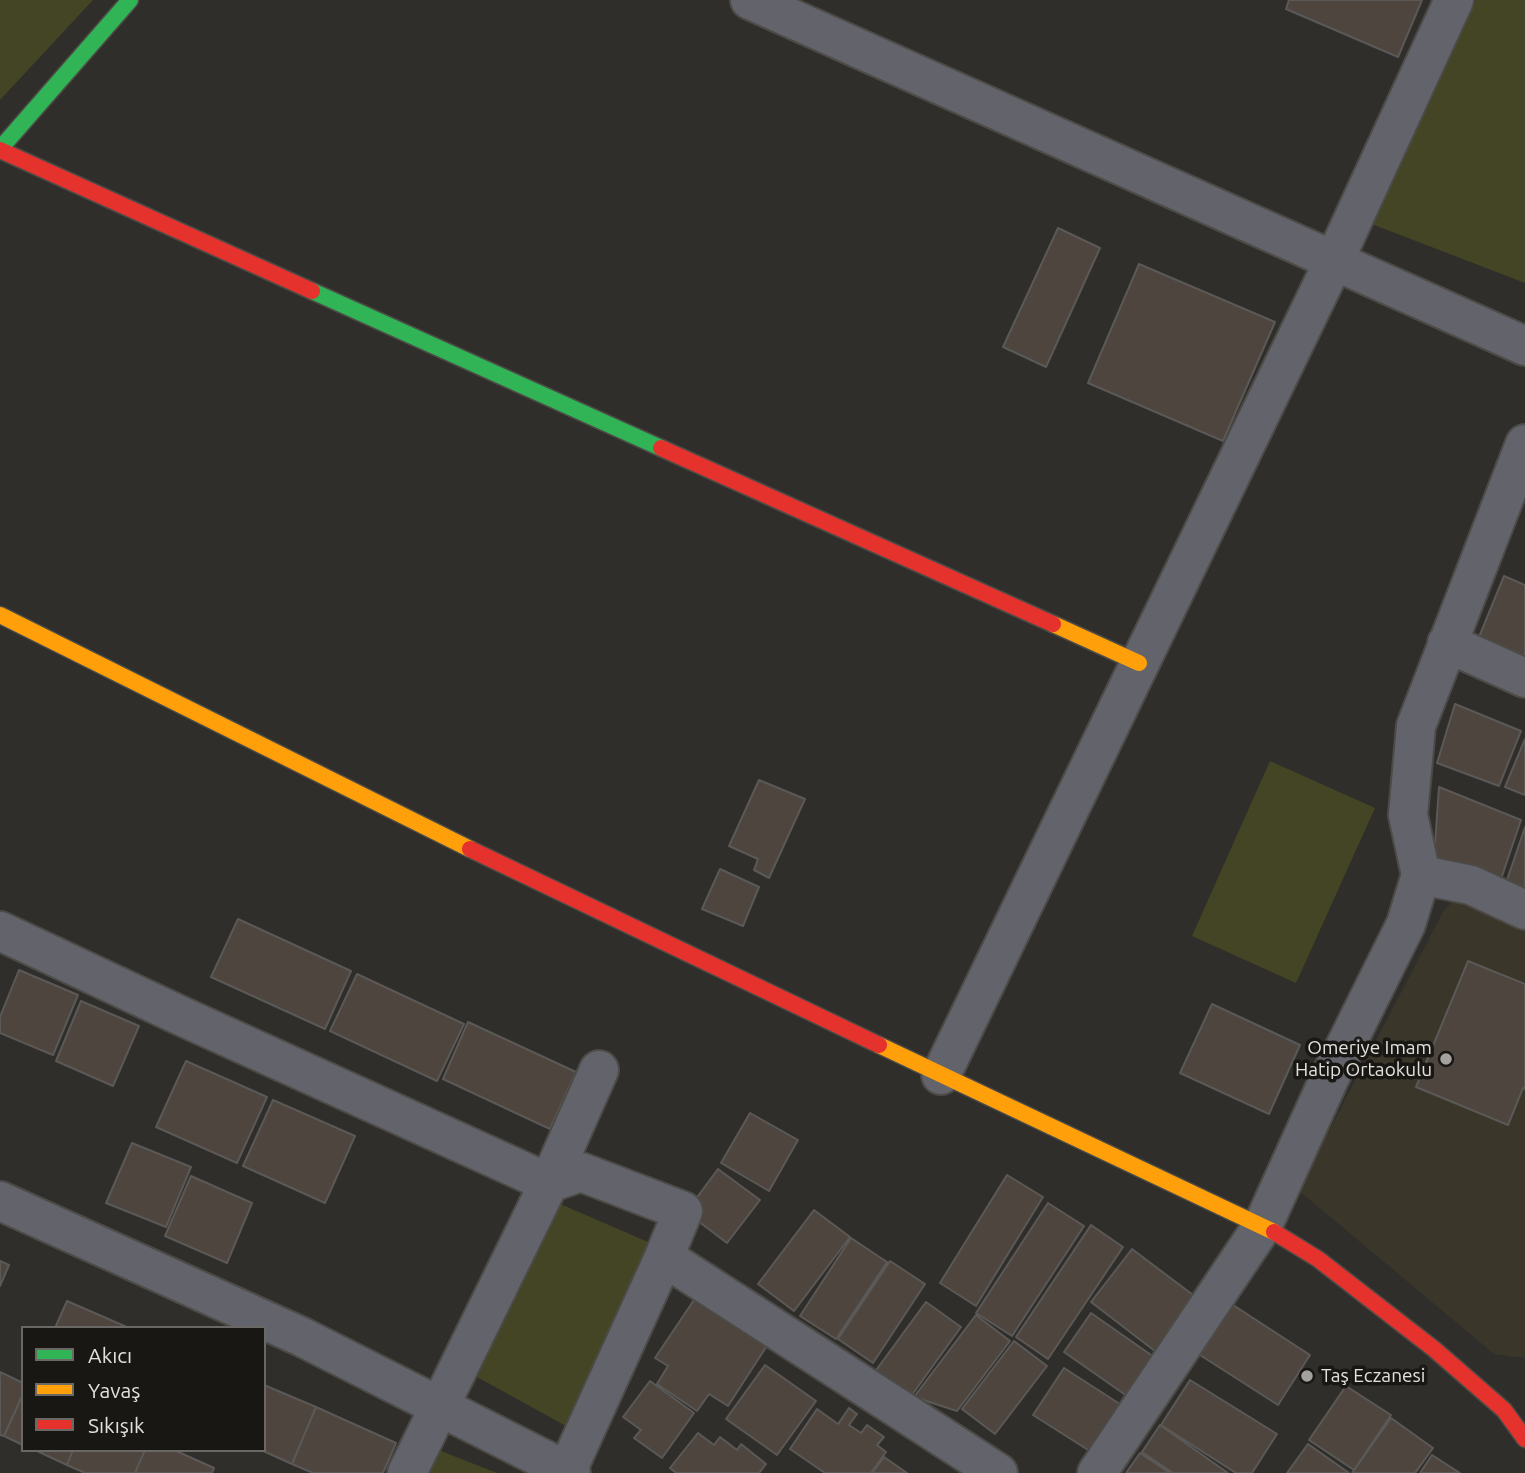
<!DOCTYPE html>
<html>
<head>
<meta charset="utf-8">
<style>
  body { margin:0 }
  #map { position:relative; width:1525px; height:1473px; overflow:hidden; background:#302e2a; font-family:Ubuntu,sans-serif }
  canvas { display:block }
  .legend { position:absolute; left:21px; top:1326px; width:245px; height:126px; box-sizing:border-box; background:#191714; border:2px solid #6a6864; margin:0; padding:9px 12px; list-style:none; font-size:21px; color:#e3e1dc }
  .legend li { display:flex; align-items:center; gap:14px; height:35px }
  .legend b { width:35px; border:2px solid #6a6864 }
</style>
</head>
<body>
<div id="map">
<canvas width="1525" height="1473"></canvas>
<ul class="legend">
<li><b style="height:9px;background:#30b455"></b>Akıcı</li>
<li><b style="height:9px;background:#ff9f0a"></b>Yavaş</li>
<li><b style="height:9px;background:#e5322d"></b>Sıkışık</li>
</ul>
</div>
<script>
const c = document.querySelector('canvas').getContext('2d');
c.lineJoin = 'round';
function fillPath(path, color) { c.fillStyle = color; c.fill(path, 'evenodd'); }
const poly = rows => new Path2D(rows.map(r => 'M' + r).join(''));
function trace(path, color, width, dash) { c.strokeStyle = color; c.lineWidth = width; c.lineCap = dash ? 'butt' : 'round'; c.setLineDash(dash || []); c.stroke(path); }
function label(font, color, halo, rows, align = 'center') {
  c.font = font + ' Ubuntu,sans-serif'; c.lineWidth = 7; c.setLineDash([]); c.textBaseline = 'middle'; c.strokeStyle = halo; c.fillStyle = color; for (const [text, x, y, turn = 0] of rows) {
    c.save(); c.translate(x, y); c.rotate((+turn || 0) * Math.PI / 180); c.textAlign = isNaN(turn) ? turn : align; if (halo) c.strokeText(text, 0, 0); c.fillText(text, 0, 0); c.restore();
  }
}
fillPath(poly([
  [1455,898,1525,928,1525,1358,1494,1354,1298,1190,1443,912]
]), '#3a362a');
fillPath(poly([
  [0,0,93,0,0,100],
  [1476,0,1525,0,1525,283,1369,223],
  [1270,761,1375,808,1296,983,1192,936],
  [558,1203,655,1245,566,1426,477,1377],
  [436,1449,497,1473,424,1473]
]), '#434524');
const building = poly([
  [1289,0,1422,0,1398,57,1286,9,1289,0],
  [1058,228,1100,248,1046,367,1003,347,1058,228],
  [1139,264,1275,322,1223,441,1088,383,1139,264],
  [1504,576,1525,585,1525,656,1479,637,1504,576],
  [1455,704,1521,731,1499,786,1437,763,1455,704],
  [1525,739,1525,795,1505,787,1525,739],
  [759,780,805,799,769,878,754,870,758,859,729,846,759,780],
  [1439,787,1521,820,1499,885,1434,859,1439,787],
  [1525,827,1525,891,1506,883,1525,827],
  [720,869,759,887,743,926,702,909,720,869],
  [238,919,351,971,325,1029,211,977,238,919],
  [1468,961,1525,984,1525,1089,1523,1088,1508,1125,1416,1087,1468,961],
  [19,970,78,995,53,1055,0,1033,0,1017,19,970],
  [357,974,464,1024,437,1081,330,1031,357,974],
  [81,1001,139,1026,113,1086,56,1061,81,1001],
  [1212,1004,1300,1045,1269,1114,1180,1073,1212,1004],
  [468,1022,576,1072,550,1129,443,1079,468,1022],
  [186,1061,267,1097,237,1163,156,1127,186,1061],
  [273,1100,355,1136,325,1203,243,1166,273,1100],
  [750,1113,798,1140,769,1191,721,1163,750,1113],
  [132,1143,191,1167,166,1227,106,1203,132,1143],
  [718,1169,760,1200,727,1243,686,1212,718,1169],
  [1007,1175,1043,1197,976,1306,940,1283,1007,1175],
  [191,1176,252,1203,227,1263,165,1236,191,1176],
  [1048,1203,1084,1226,1012,1336,976,1313,1048,1203],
  [814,1210,850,1237,794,1311,758,1284,814,1210],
  [1091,1225,1123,1247,1048,1359,1016,1337,1091,1225],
  [851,1238,887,1262,836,1339,800,1316,851,1238],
  [1132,1249,1205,1304,1164,1358,1091,1302,1132,1249],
  [0,1261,9,1265,0,1286,0,1261],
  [890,1261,925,1284,873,1363,838,1339,890,1261],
  [698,1294,770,1341,728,1406,709,1394,697,1411,657,1384,668,1366,655,1358,698,1294],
  [67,1301,129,1328,55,1328,67,1301],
  [926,1302,961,1327,909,1399,874,1373,926,1302],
  [1233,1305,1310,1355,1278,1405,1200,1355,1233,1305],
  [1091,1313,1164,1364,1137,1403,1064,1352,1091,1313],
  [976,1315,1010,1341,957,1411,914,1397,976,1315],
  [1014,1341,1047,1366,995,1434,962,1409,1014,1341],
  [765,1365,816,1401,777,1455,726,1419,765,1365],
  [1064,1368,1126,1408,1096,1455,1033,1415,1064,1368],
  [0,1372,23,1383,23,1394,4,1436,0,1435,0,1372],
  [1190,1380,1277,1434,1252,1473,1236,1473,1161,1425,1190,1380],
  [650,1381,694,1413,662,1458,634,1438,641,1430,623,1417,650,1381],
  [264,1385,316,1407,292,1464,261,1450,264,1450,264,1385],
  [1346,1386,1391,1415,1354,1470,1309,1440,1346,1386],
  [23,1394,23,1445,4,1436,23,1394],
  [316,1407,396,1443,383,1473,313,1473,292,1464,316,1407],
  [849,1408,857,1414,849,1425,861,1433,867,1425,884,1437,877,1445,886,1452,871,1473,825,1473,790,1449,817,1409,838,1424,849,1408],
  [1391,1418,1433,1448,1415,1473,1352,1473,1391,1418],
  [1160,1425,1228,1473,1173,1473,1142,1452,1160,1425],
  [698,1433,714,1445,720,1437,737,1450,741,1444,766,1464,759,1473,676,1473,670,1468,698,1433],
  [1308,1444,1349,1473,1287,1473,1308,1444],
  [35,1450,73,1450,67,1465,35,1450],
  [73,1450,145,1450,135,1473,85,1473,67,1465,73,1450],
  [145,1450,174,1450,214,1468,212,1473,135,1473,145,1450],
  [1140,1453,1170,1473,1126,1473,1140,1453],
  [1432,1455,1460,1473,1420,1473,1432,1455],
  [884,1457,907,1473,872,1473,884,1457]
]);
fillPath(building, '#4d453e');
trace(building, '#5b5957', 2);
const street = poly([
  [750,0,1525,346],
  [1447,643,1525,678],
  [1421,875,1471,885,1525,910],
  [0,931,179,1015,549,1183,581,1172,683,1211,664,1257,998,1473],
  [941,1075,1334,261,1454,0],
  [0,1201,302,1337,571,1473],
  [407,1473,549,1183,599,1070],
  [566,1473,664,1257],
  [1097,1473,1263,1225,1329,1079,1406,924,1421,875,1408,815,1416,726,1525,444]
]);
const fast = poly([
  [0,149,130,0],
  [312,291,661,448]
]);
const slow = poly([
  [0,615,470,849],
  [1053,624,1139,663],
  [879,1045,1274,1232]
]);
const jam = poly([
  [0,150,312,291],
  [661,448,1053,624],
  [470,849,879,1045],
  [1274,1232,1318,1259,1434,1349,1504,1410,1525,1439]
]);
trace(street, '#4c4b47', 42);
trace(fast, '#4c4b47', 19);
trace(slow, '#4c4b47', 19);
trace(jam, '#4c4b47', 19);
trace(street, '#63646b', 38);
trace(fast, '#30b455', 16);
trace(slow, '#ff9f0a', 16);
trace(jam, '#e5322d', 16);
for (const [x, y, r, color] of [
  [1446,1059,7,"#a4a29e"],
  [1307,1376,7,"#a4a29e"]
]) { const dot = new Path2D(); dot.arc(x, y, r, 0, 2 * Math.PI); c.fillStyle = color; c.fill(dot); trace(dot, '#191714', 2.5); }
label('19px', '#e3e1dc', '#191714', [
  ["Omeriye Imam",1432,1048],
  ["Hatip Ortaokulu",1432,1070],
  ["Taş Eczanesi",1321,1376,"left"]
], 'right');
</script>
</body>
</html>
